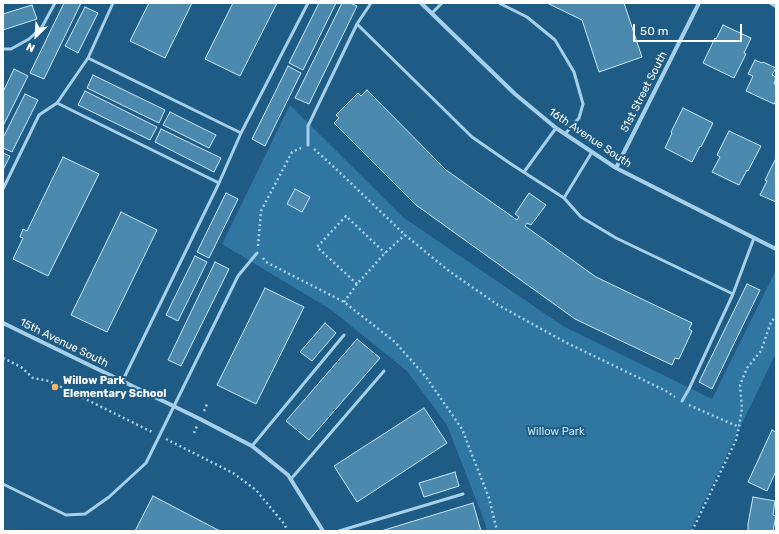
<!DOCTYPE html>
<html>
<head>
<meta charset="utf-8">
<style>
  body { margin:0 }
  #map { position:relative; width:779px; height:534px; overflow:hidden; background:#1e5c85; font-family:Rubik,sans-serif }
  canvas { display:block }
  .frame { position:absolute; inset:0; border:4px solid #fff; pointer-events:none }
  .north { position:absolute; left:16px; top:16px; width:40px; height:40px; -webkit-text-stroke:3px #1e5c85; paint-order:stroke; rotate:205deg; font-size:11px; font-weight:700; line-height:16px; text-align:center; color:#fff }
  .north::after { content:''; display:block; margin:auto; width:14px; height:18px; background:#fff; clip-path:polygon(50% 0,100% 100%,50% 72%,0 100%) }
  .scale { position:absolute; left:633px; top:24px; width:109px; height:18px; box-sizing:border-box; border:2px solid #fff; border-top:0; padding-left:5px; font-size:12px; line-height:14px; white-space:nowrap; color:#fff; -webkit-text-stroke:3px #1e5c85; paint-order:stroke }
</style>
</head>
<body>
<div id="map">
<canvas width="779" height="534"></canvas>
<div class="frame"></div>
<div class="north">N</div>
<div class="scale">50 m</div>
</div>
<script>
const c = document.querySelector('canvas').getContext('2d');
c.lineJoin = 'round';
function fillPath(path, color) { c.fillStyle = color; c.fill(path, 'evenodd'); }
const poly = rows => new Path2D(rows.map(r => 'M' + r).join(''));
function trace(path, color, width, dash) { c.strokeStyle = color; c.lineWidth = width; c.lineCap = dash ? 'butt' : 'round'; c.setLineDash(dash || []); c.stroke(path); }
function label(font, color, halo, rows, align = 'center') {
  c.font = font + ' Rubik,sans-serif'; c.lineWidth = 4; c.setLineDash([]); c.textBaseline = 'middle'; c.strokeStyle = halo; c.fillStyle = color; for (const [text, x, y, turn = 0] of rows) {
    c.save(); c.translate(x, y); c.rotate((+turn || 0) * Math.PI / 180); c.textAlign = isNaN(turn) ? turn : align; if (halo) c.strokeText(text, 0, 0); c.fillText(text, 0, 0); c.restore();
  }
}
fillPath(poly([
  [290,105,404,218,563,326,712,399,776,270,776,353,690,531,487,531,485,523,447,425,407,371,330,309,222,244]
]), '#2f76a1');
const building = poly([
  [64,3,81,3,44,79,30,73,64,3],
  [149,3,192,3,165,58,130,41,149,3],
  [233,3,277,3,240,76,205,59,233,3],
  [319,3,336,3,303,70,289,63,319,3],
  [342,3,350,3,357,6,309,104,295,98,342,3],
  [547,3,624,3,642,57,599,72,582,20,547,3],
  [32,5,37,19,3,30,3,14,32,5],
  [85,7,98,13,78,53,65,46,85,7],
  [723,25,751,38,744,53,746,54,734,78,703,63,715,38,716,39,723,25],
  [755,60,762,63,763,62,776,68,772,75,776,77,774,84,776,85,776,101,774,104,746,91,753,76,748,74,755,60],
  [288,66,301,73,265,146,252,139,288,66],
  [14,69,28,76,3,126,3,92,14,69],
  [93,75,165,110,159,123,87,88,93,75],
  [367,90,446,170,517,220,519,217,515,214,529,193,546,205,531,225,527,223,525,226,596,277,692,323,689,329,692,331,679,359,675,358,672,365,575,319,416,205,334,123,339,118,336,115,358,93,361,96,367,90],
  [85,91,157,127,150,140,78,105,85,91],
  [25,94,38,100,12,152,3,148,3,138,25,94],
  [683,108,713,123,701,147,700,146,692,162,665,148,672,133,671,132,683,108],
  [170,112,216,135,209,148,163,125,170,112],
  [161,129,221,158,214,172,155,142,161,129],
  [729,131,761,146,748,171,747,170,739,185,712,172,720,157,717,155,729,131],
  [3,153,10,156,3,170,3,153],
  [63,157,99,174,48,276,13,259,23,238,20,237,23,229,27,231,63,157],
  [776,158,776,202,760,195,767,181,765,180,776,158],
  [295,189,310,197,302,212,287,204,295,189],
  [226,193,238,199,209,258,197,252,226,193],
  [121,212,157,230,107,332,71,315,121,212],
  [195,256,207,262,178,321,166,315,195,256],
  [215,262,229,269,181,366,168,360,215,262],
  [747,284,760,290,712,389,699,382,747,284],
  [265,288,304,307,256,404,217,385,265,288],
  [325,323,336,333,312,361,300,352,325,323],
  [357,339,380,358,309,440,286,421,357,339],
  [424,408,447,443,357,502,334,466,424,408],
  [772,430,776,432,776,471,767,491,748,482,772,430],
  [455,472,459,486,424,497,419,483,455,472],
  [153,496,220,531,135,531,153,496],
  [753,497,775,501,773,515,776,516,773,531,748,531,748,524,753,497],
  [473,503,481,531,381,531,473,503]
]);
fillPath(building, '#4b89af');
trace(building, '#cbe7f7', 1);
trace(poly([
  [314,149,334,167,405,235,449,271,498,305,565,342,666,391,675,397],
  [258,246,261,211,292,152,301,148],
  [263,258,266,262,344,302,395,342,426,377,462,429,489,498,497,531],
  [357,284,317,247,346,216,385,253],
  [344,302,357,284,385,253,405,235],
  [3,358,21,367,33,378,49,381,152,432],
  [689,405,739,427],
  [204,411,207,404],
  [194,433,197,426],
  [166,439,233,473,256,490,285,525,287,531],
  [692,531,736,440,739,427,742,408,740,385,747,368,761,351,771,322,776,316]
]), '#a6d0ea', 2.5, [2, 3]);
trace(poly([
  [113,3,88,58,241,133,308,3],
  [499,3,527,17,555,40,574,72,583,104,579,118,565,134],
  [432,13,442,3],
  [357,24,472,137,511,164,564,198],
  [3,49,11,49,29,39,42,27,55,3],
  [57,103,88,58],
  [308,145,308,126,357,24,371,3],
  [592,152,564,198,581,217,616,238,733,294],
  [524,172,556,128],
  [219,183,241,133],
  [3,189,39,115,57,103,219,183,122,382],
  [682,401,689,389,733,294,754,238],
  [252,446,344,335],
  [291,479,384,371],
  [3,484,66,515,85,514,109,497,146,463,238,276,257,253],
  [339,531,463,494]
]), '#a6d0ea', 3);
trace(poly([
  [421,3,515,94,556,128,616,168,776,249],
  [771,3,776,6],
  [616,168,699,3],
  [3,323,200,419,252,446,288,475,323,531]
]), '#a6d0ea', 4);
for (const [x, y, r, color] of [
  [55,387,4,"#f8b565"]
]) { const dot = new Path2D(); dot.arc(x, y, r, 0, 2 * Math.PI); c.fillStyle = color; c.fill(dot); trace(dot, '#1e5c85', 1.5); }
label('11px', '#fff', '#1e5c85', [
  ["51st Street South",644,92,-63],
  ["16th Avenue South",590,138,34],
  ["15th Avenue South",64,343,26]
]);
label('bold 11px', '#fff', '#1e5c85', [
  ["Willow Park",63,381],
  ["Elementary School",63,394]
], 'left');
label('11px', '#cbe7f7', '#1e5c85', [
  ["Willow Park",556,432]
]);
</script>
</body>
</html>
